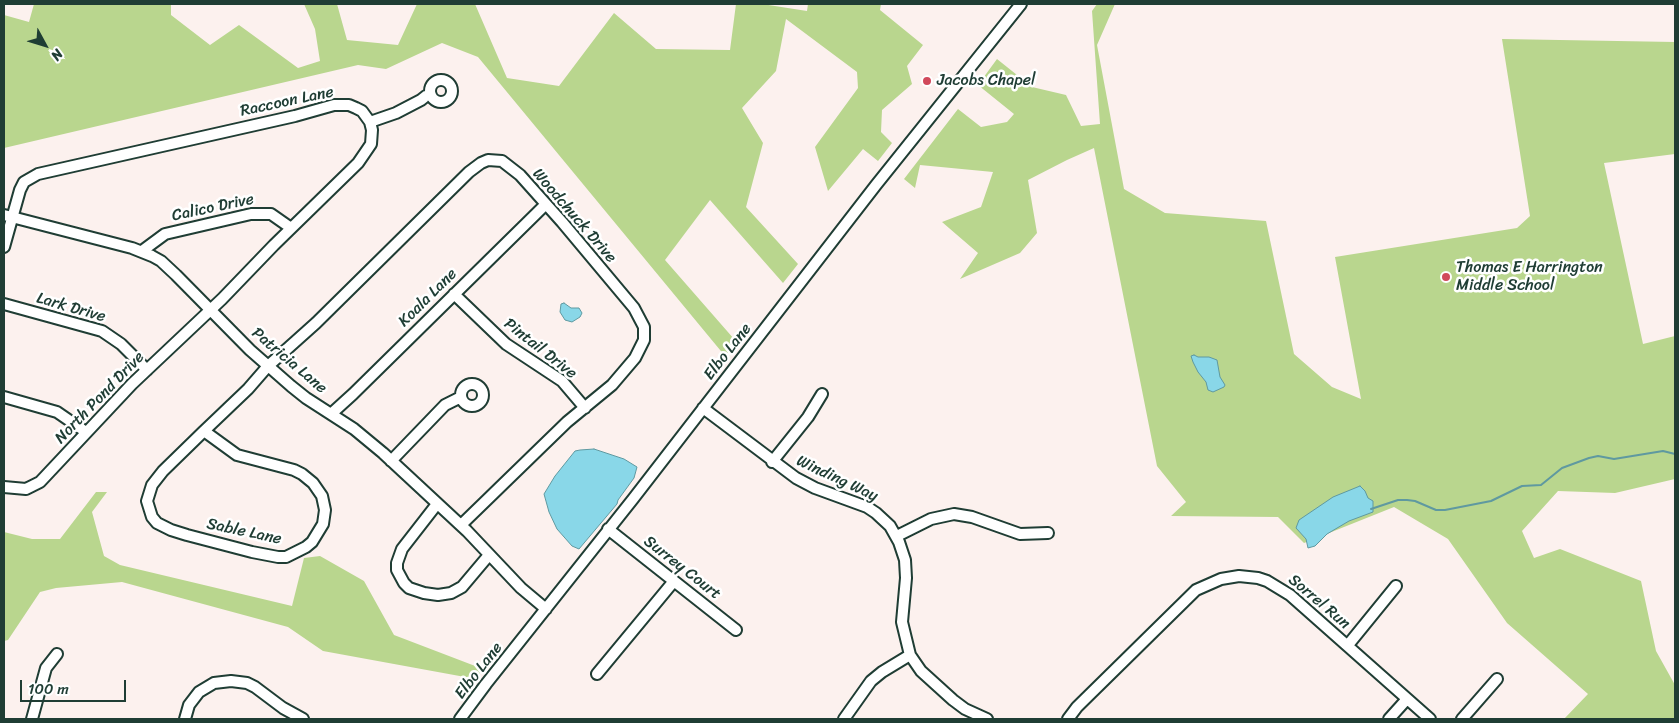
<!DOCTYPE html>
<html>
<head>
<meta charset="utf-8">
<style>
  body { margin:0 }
  #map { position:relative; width:1679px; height:723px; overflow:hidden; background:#fcf1ee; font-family:Sriracha,sans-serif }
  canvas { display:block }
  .frame { position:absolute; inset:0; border:5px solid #1f3d34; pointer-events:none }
  .north { position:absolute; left:20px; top:20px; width:50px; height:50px; -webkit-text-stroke:4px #fff; paint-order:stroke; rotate:129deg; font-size:14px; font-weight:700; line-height:20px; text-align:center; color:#1f3d34 }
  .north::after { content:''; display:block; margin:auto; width:18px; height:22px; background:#1f3d34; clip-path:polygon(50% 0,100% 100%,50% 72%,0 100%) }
  .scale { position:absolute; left:20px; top:680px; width:106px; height:22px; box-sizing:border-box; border:2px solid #1f3d34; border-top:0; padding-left:6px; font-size:15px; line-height:18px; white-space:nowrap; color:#1f3d34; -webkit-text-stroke:4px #fff; paint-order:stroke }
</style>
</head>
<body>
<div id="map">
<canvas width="1679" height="723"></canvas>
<div class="frame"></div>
<div class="north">N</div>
<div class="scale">100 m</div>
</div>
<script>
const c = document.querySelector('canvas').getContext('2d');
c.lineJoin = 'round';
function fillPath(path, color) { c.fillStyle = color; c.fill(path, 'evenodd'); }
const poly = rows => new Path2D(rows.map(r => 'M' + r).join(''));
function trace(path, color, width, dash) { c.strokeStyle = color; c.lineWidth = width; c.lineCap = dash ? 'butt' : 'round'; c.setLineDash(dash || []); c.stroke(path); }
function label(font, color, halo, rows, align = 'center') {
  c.font = font + ' Sriracha,sans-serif'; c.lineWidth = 5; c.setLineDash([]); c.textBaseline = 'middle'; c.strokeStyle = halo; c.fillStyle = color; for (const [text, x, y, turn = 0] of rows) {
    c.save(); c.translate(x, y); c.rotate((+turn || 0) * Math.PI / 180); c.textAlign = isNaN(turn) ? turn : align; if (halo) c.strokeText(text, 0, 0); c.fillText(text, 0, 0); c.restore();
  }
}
fillPath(poly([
  [34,4,171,4,171,15,210,45,239,25,298,68,320,61,315,29,304,4,337,4,347,40,398,45,417,4,475,4,507,78,559,86,614,13,656,49,730,50,736,4,762,4,807,11,808,4,881,4,880,10,923,45,907,66,912,84,882,110,881,132,892,143,878,161,863,149,828,191,815,147,858,88,857,72,786,19,776,71,742,108,763,143,746,207,798,264,783,283,710,200,665,260,734,339,736,344,725,356,478,57,442,43,386,69,358,65,4,148,4,15,29,22],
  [1097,4,1115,4,1097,45,1124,189,1165,213,1266,221,1294,354,1332,387,1361,399,1335,257,1517,228,1530,216,1502,39,1675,42,1675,154,1604,163,1643,344,1675,336,1675,479,1615,493,1558,491,1522,531,1534,558,1560,549,1641,581,1656,651,1675,685,1675,719,1564,719,1588,694,1507,623,1448,539,1394,507,1304,543,1278,517,1171,516,1186,502,1157,466,1094,148,1067,160,1028,180,1037,233,1020,253,960,279,978,253,942,222,981,207,993,172,920,165,915,188,904,179,958,109,981,127,1007,122,1014,114,978,85,997,59,1032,87,1066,95,1081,126,1100,124,1092,11],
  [96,492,107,492,92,512,104,556,120,565,292,606,304,558,320,556,364,581,394,635,483,669,476,679,323,651,288,627,122,582,56,588,40,592,8,640,4,641,4,532,32,539,60,539]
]), '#b9d68e');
const water = poly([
  [564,303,571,308,579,308,582,313,580,317,572,322,565,320,560,312,561,304,564,303],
  [1194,355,1198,357,1209,357,1217,360,1220,377,1225,385,1224,387,1213,392,1208,390,1206,382,1198,372,1193,362,1191,356,1194,355],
  [594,449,624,459,637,467,634,478,618,500,617,504,579,549,572,546,557,529,549,512,544,494,555,476,575,451,580,450,594,449],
  [1360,486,1365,491,1368,498,1373,501,1373,512,1349,521,1327,534,1315,546,1308,548,1306,539,1296,528,1299,520,1333,497,1360,486]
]);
fillPath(water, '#89d7e8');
trace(water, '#5f99a0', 1);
trace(poly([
  [1371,509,1398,500,1407,500,1415,501,1436,510,1445,510,1491,501,1522,486,1541,485,1562,468,1589,458,1598,456,1614,459,1663,451,1675,454]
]), '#5f99a0', 2);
const minor = poly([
  '430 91a11 11 0 1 1 22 0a11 11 0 1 1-22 0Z',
  [370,122,396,113,421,100,426,96,431,95],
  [4,215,132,248,152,256,161,261,176,275,250,350,291,386,306,398,354,429,383,453,467,531,521,588,546,609],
  [4,247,20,190,24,182,38,174,295,116,334,105,349,105,356,108,362,111,370,122,372,130,371,144,358,163,274,245,222,299,132,384,40,482,26,489,4,487],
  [142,251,165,234,251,214,271,214,291,228],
  [454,294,506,344,562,381,585,408],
  [4,304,102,331,121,344,147,370],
  '461 395a11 11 0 1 1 22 0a11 11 0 1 1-22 0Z',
  [4,397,57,412,86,432],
  [703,408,796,478,815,488,867,507,876,513,890,526,899,542,905,560,906,578,902,622,910,655,921,671,953,700,965,709,987,719],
  [331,414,353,394,545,205],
  [204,431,248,389,268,366,316,323,469,172,481,163,488,160,502,161,520,175,562,222,634,308,644,327,644,340,635,358,612,385,567,422,461,525],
  [204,431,237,455,294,470,302,474,313,483,322,496,325,510,323,524,312,542,306,547,286,557,278,557,252,552,187,535,171,530,157,523,152,517,147,501,152,485,163,471,204,431],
  [391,461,445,405,461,397],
  [772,462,808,417,822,394],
  [437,504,402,549,397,563,397,570,404,583,409,588,424,593,438,595,451,593,462,587,489,555],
  [608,529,736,630],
  [897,536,931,519,954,514,972,517,1020,534,1048,533],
  [1348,645,1396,586],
  [597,674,674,581],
  [32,719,46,668,57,654],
  [185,719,189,705,199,692,214,683,231,681,247,683,255,687,283,708,303,719],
  [460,719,486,684,633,499,876,185,1021,4],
  [844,719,871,681,882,672,910,655],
  [1068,719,1077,707,1196,590,1221,579,1239,576,1258,578,1267,581,1290,595,1430,719],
  [1389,719,1407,699],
  [1462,719,1497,679]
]);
trace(minor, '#1f3d34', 14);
trace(minor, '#fff', 10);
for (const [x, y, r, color] of [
  [927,81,5,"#d1495b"],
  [1446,277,5,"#d1495b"]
]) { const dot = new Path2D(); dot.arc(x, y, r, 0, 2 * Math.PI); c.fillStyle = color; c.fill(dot); trace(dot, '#fff', 2); }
label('16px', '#1f3d34', '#fff', [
  ["Jacobs Chapel",937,81],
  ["Thomas E Harrington",1456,268],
  ["Middle School",1456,286]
], 'left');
label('16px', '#1f3d34', '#fff', [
  ["Raccoon Lane",287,102,-12],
  ["Calico Drive",213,208,-12],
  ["Woodchuck Drive",574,216,49],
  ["Koala Lane",428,298,-45],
  ["Lark Drive",71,308,16],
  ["Pintail Drive",540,349,38],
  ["Elbo Lane",728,352,-52],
  ["Patricia Lane",289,361,40],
  ["North Pond Drive",100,398,-46],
  ["Winding Way",837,479,25],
  ["Sable Lane",244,532,12],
  ["Surrey Court",682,568,38],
  ["Sorrel Run",1319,602,40],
  ["Elbo Lane",479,671,-52]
]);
</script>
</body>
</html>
